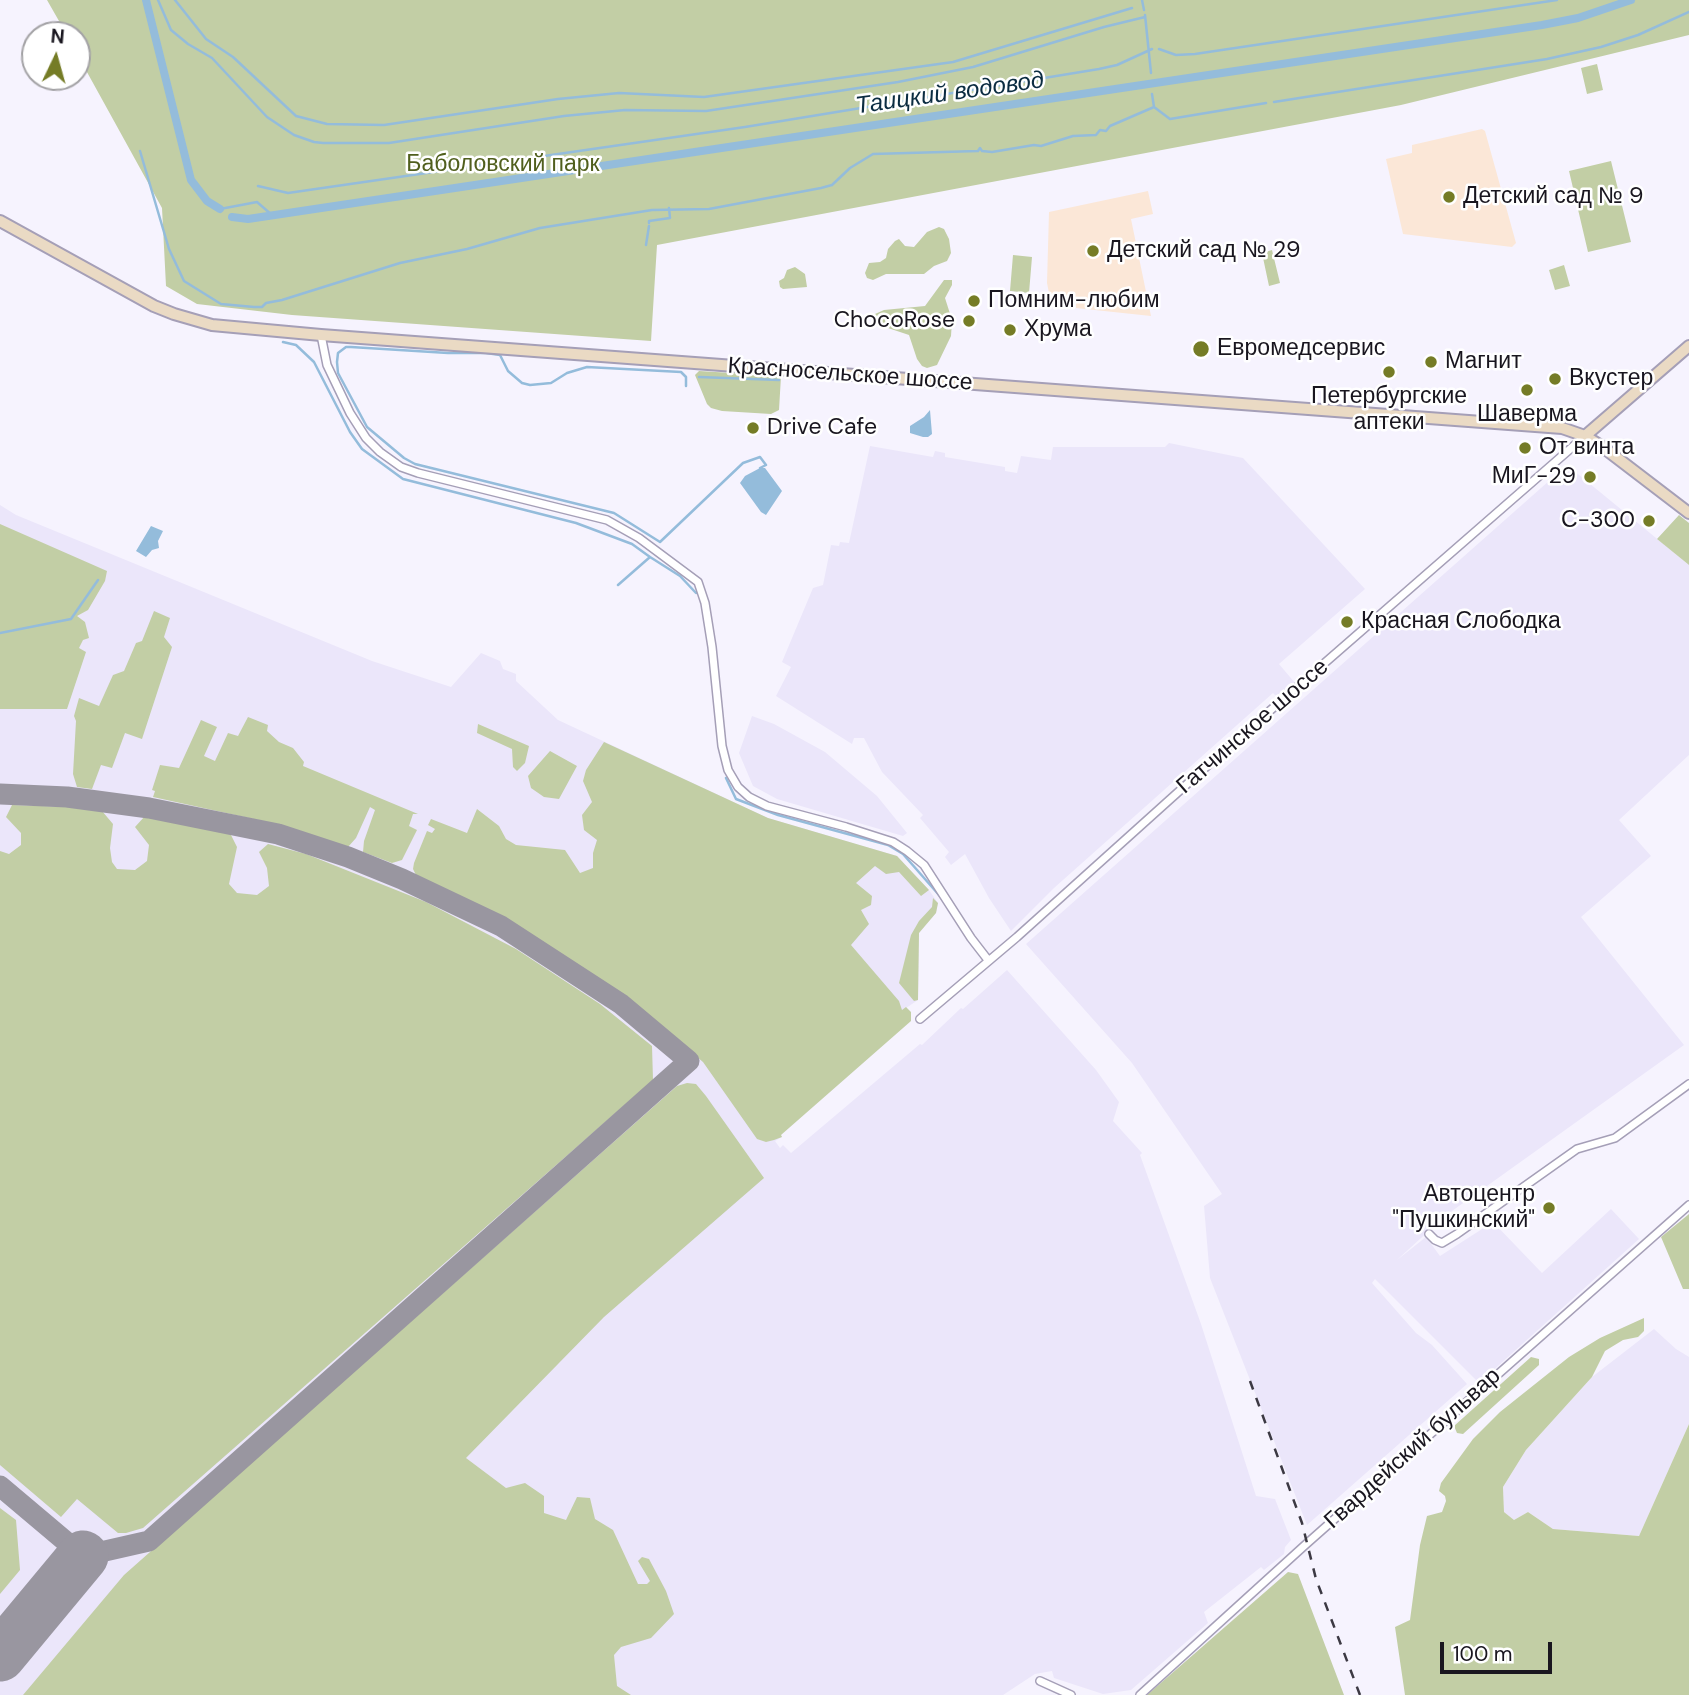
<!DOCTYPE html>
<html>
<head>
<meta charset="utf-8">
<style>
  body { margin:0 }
  #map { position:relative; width:1689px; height:1695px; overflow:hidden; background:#f6f3fe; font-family:"DM Sans",sans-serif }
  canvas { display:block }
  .north { position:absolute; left:21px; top:21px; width:70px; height:70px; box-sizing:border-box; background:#fff; border:2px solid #a3a2a5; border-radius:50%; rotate:5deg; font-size:19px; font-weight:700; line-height:28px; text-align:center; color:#19161f }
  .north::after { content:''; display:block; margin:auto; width:24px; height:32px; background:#757c26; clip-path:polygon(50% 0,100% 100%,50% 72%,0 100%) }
  .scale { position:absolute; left:1440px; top:1642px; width:112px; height:32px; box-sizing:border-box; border:4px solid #19161f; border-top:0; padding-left:9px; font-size:21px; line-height:24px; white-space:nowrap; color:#19161f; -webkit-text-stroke:5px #fff; paint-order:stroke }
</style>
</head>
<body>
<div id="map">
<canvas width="1689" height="1695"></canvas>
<div class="north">N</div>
<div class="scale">100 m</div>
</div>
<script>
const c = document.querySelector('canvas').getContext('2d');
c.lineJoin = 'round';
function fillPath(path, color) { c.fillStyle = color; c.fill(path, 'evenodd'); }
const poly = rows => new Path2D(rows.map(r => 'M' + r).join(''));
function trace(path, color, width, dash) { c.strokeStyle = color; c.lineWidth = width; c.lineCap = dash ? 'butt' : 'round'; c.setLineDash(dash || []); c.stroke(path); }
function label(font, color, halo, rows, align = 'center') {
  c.font = font + ' "DM Sans",sans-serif'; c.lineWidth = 5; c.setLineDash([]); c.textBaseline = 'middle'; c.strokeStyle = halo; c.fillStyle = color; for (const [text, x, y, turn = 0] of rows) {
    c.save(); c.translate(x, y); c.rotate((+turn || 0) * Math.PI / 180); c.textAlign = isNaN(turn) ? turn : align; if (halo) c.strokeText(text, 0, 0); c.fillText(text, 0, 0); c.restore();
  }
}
fillPath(poly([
  [1169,443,1243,458,1365,589,1279,664,1295,683,1278,698,1273,693,1054,888,1011,931,989,898,965,854,951,865,945,857,949,852,920,818,923,815,882,772,864,738,854,738,852,744,776,696,791,667,782,662,813,588,823,585,831,545,839,546,840,542,849,543,870,446,933,457,935,451,945,453,945,457,1005,467,1005,471,1017,473,1021,456,1051,460,1053,447,1165,447],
  [1567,465,1689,565,1689,755,1619,820,1651,856,1581,917,1684,1045,1445,1216,1397,1260,1426,1237,1440,1256,1493,1222,1542,1273,1611,1209,1639,1239,1479,1383,1375,1279,1372,1283,1416,1333,1432,1345,1467,1384,1307,1525,1210,1278,1204,1206,1222,1194,1132,1063,1026,944],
  [0,505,16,515,372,661,451,687,481,653,500,661,503,669,516,674,516,681,558,720,768,818,897,856,929,890,938,903,936,913,919,933,918,1000,903,1010,777,1130,782,1137,775,1141,780,1148,783,1145,791,1153,920,1044,922,1045,961,1008,963,1009,1007,970,1096,1070,1119,1102,1113,1121,1142,1153,1140,1155,1201,1324,1256,1496,1275,1499,1291,1540,1285,1547,1284,1554,1264,1570,1261,1567,1204,1612,1208,1623,1131,1690,1103,1694,1054,1678,1052,1671,1035,1674,1003,1695,0,1695],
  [752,716,774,724,825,752,877,796,907,833,903,836,777,799,753,786,739,753],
  [1654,1329,1676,1349,1689,1357,1689,1424,1639,1536,1553,1529,1528,1512,1514,1520,1504,1512,1503,1487,1526,1450,1592,1377]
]), '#ebe6fa');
fillPath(poly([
  [1482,129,1485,131,1516,243,1512,247,1403,234,1386,159,1412,153,1412,145],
  [1148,191,1153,214,1131,219,1151,316,1076,308,1076,303,1055,302,1050,298,1047,283,1049,212]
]), '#fbe7d7');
fillPath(poly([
  [47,0,1689,0,1689,35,1401,105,657,245,651,341,292,315,197,304,166,286,162,208,77,54,77,35,67,35],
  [1597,64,1603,90,1587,94,1581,68],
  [1611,161,1631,242,1588,252,1569,171],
  [939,227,944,229,949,239,951,253,947,261,934,266,924,274,886,274,873,280,867,278,865,273,869,263,880,262,886,258,888,249,895,241,899,239,905,246,914,247,927,232],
  [1272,250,1280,283,1269,286,1262,253],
  [1013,255,1032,257,1029,293,1010,291],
  [1564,265,1570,286,1555,290,1549,270],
  [795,267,805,274,807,287,783,289,780,287,779,281,784,278,787,270],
  [944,280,952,280,952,285,945,298,952,320,951,336,937,365,927,368,922,366,917,359,909,335,879,325,874,319,875,314,884,310,925,306],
  [699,371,781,376,779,410,771,414,722,411,711,408,707,404,695,375],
  [1679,515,1689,523,1689,565,1657,539],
  [0,524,107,571,105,581,88,610,77,616,85,622,89,638,83,640,79,648,86,652,67,709,0,709],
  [154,611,170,618,164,637,172,647,142,739,125,733,112,768,101,765,92,789,77,787,73,774,76,721,74,716,79,698,99,706,113,675,124,671,136,643,142,641],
  [248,717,268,725,267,731,279,742,293,748,304,762,303,766,418,814,413,814,409,826,417,830,402,860,392,863,363,852,364,841,375,810,370,807,356,838,348,847,281,825,153,797,155,791,152,790,160,765,179,768,201,720,217,727,204,756,215,761,228,733,238,736],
  [478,724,529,746,525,763,517,771,513,767,512,749,477,733],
  [604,742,768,818,897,856,929,890,921,896,899,872,886,874,875,866,856,883,872,896,871,905,861,910,869,924,851,945,899,1001,902,1010,906,1007,911,1012,911,1021,781,1135,782,1137,774,1140,766,1142,757,1139,703,1062,620,992,521,928,416,875,413,869,414,863,427,831,432,833,435,829,428,825,431,819,467,833,477,809,499,826,506,839,516,845,565,850,580,873,593,868,593,853,597,840,584,830,582,815,592,802,583,781,586,770],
  [550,751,577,766,559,799,544,797,531,788,528,776],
  [12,805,70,807,102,811,113,824,110,848,112,862,117,869,135,870,147,861,149,845,135,827,145,816,213,827,230,833,237,847,229,884,237,893,257,895,269,886,267,868,259,852,268,844,306,854,426,902,516,949,600,1004,652,1046,653,1080,143,1528,126,1533,118,1533,77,1499,61,1517,0,1465,0,851,9,854,21,845,21,833,6,817],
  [933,898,938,903,936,913,919,933,918,1000,914,1001,899,983,911,935,919,921,932,907],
  [687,1083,696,1084,706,1096,764,1178,604,1317,466,1458,506,1488,525,1483,544,1496,544,1513,566,1520,577,1497,590,1498,595,1519,613,1530,638,1584,647,1584,650,1581,638,1561,642,1557,649,1559,666,1591,674,1614,651,1638,621,1647,614,1655,617,1686,631,1695,23,1695,124,1575,677,1086],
  [1689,1214,1689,1289,1683,1289,1661,1237],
  [1644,1318,1644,1331,1638,1337,1623,1340,1605,1351,1592,1377,1526,1450,1503,1487,1504,1512,1514,1520,1528,1512,1553,1529,1639,1536,1689,1424,1689,1695,1405,1695,1395,1627,1410,1620,1420,1545,1427,1516,1442,1512,1446,1501,1445,1496,1439,1491,1441,1483,1473,1439,1500,1412,1569,1357,1600,1338],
  [1531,1357,1539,1359,1539,1365,1463,1434,1457,1433,1454,1426],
  [0,1508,16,1520,20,1570,0,1594],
  [1288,1572,1298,1574,1344,1695,1147,1695]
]), '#c2cea5');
fillPath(poly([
  [930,410,932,434,928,437,923,437,910,433,910,426,924,417],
  [760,468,765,468,782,491,766,515,761,512,740,483,745,476],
  [151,526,163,531,158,541,159,548,152,550,146,557,136,551]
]), '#94bcdb');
trace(poly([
  [158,0,171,30,188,44,212,58,267,117,294,135,314,142,323,143,389,143,564,116,625,110,706,111,898,82,973,67,1104,27,1145,17],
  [175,0,206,39,233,57,296,116,327,124,384,125,558,99,619,93,704,97,953,62,1132,8],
  [1142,0,1144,10],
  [1145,15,1151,73],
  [1159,49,1176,55,1195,54,1557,0],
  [1152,94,1154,107,1170,119,1266,103],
  [1274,102,1547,59,1601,47,1638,35,1689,12],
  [140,151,169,249,184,281,221,304,254,307,262,307,266,303,282,300,400,263,467,249,540,228,652,210,709,209,821,188,832,185,850,168,873,154,978,151,980,148,982,151,992,152,1034,145,1041,146,1073,136,1096,135,1100,130,1106,131,1110,126,1154,107],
  [258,186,288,193,745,127,1099,69,1117,65,1152,49],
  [220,209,257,202,272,215],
  [649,223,649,221,670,218,669,208],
  [646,245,649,226],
  [283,342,296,345,314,362,350,432,362,449,403,479,576,523,632,544,650,557],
  [699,377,779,380],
  [686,386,686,377,681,372,587,367,567,373,551,383,530,385,522,383,508,371,500,355,486,353,448,353,351,347,346,347,338,353,337,362,338,373,367,427,404,458,415,464,614,513,660,542,743,463,760,457,766,465,760,468],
  [618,585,650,557,680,576,696,593],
  [0,633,71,619,98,580],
  [726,778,736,799,778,815,888,845,903,854,939,895]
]), '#94bcdb', 2.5);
trace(poly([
  [146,0,191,180,207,201,220,209],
  [232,217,248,219,1542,25,1578,18,1631,0]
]), '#94bcdb', 8);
trace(poly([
  [0,794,67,797,149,808,278,834,348,857,402,879,501,926,621,1004,689,1061,149,1541,83,1556,0,1486]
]), '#9996a0', 21);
trace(poly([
  [0,1656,83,1556]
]), '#9996a0', 51);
const street = poly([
  [321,335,327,365,350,413,366,438,380,452,401,467,418,473,607,520,639,538,698,582,705,603,712,647,722,746,728,770,738,787,749,797,767,806,846,827,893,842,907,851,924,865,971,938,988,960],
  [920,1019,1017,937,1226,749,1585,436],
  [1429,1234,1435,1240,1442,1243,1457,1234,1577,1149,1615,1138,1689,1084],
  [1040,1681,1071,1695],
  [1140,1695,1304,1546,1689,1205]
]);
const secondary = poly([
  [0,221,154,306,174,314,212,325,321,335,1562,428,1585,436,1604,448,1689,513],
  [1585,436,1689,346]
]);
trace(street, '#a59fb7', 10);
trace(secondary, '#a59fb7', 14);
trace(street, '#fff', 7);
trace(secondary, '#eadac4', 10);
trace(poly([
  [1250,1381,1302,1523,1316,1579,1360,1695]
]), '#3c3943', 2.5, [9, 9]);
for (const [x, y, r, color] of [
  [1449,197,7,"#757c26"],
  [1093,251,7,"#757c26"],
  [974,301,7,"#757c26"],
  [969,321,7,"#757c26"],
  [1010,330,7,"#757c26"],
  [1201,349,9,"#757c26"],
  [1431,362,7,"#757c26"],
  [1389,372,7,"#757c26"],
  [1555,379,7,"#757c26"],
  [1527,390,7,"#757c26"],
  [753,428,7,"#757c26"],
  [1525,448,7,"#757c26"],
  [1590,477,7,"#757c26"],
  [1649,521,7,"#757c26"],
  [1347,622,7,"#757c26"],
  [1549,1208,7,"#757c26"]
]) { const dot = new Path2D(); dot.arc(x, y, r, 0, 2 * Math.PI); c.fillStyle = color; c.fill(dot); trace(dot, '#fff', 2.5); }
label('23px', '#505f1d', '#fff', [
  ["Баболовский парк",503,165]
]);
label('23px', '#19161f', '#fff', [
  ["Детский сад № 9",1463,197],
  ["Детский сад № 29",1107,251],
  ["Помним-любим",988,301],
  ["ChocoRose",955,321,"right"],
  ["Хрума",1024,330],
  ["Евромедсервис",1217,349],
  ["Магнит",1445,362],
  ["Вкустер",1569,379],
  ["Петербургские",1389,397,"center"],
  ["аптеки",1389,423,"center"],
  ["Шаверма",1527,415,"center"],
  ["Drive Cafe",767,428],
  ["От винта",1539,448],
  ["МиГ-29",1576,477,"right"],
  ["С-300",1635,521,"right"],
  ["Красная Слободка",1361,622],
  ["Автоцентр",1535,1195,"right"],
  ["\"Пушкинский\"",1535,1221,"right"]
], 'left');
label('23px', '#19161f', '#fff', [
  ["Красносельское шоссе",850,375,4],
  ["Гатчинское шоссе",1253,727,-41],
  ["Гвардейский бульвар",1413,1449,-42]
]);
label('italic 24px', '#0b2c41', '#fff', [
  ["Таицкий водовод",950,94,-8]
]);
</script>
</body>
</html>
